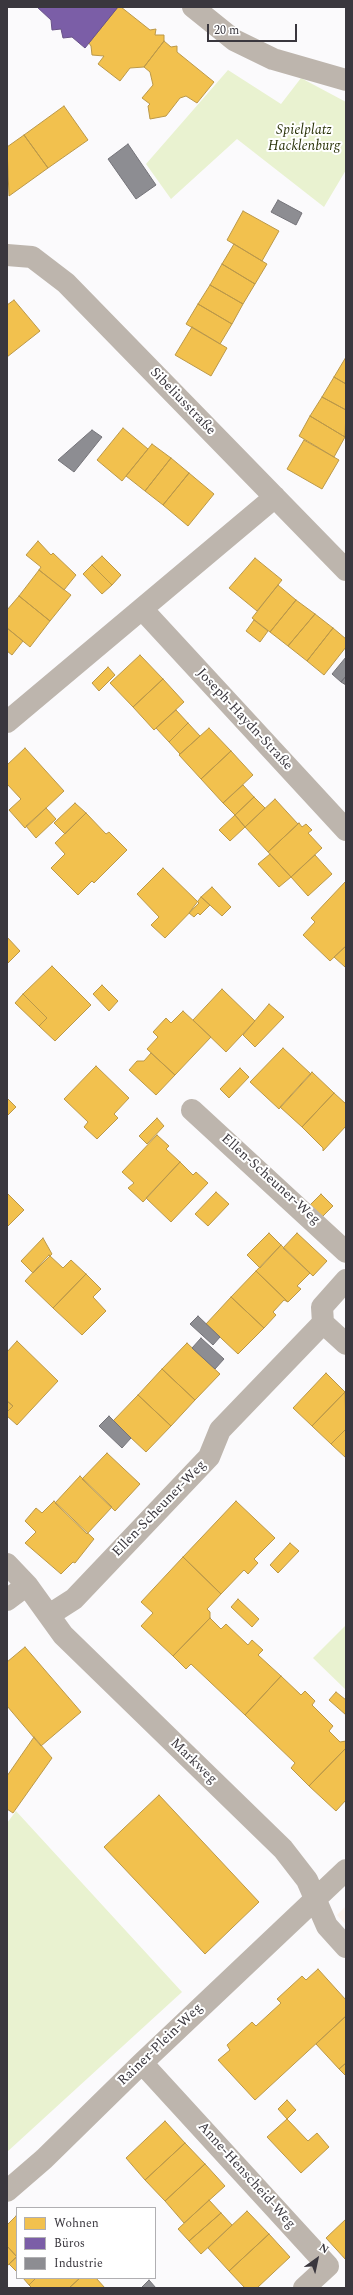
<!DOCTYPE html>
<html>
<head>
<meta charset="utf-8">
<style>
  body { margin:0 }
  #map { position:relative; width:353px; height:2295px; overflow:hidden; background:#fbfafc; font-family:Spectral,serif }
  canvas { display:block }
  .frame { position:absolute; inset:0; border:8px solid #3a373e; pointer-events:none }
  .legend { position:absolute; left:16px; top:2207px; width:140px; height:72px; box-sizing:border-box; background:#fff; border:1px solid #b0afb2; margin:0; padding:5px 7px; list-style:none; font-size:12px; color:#3a373e }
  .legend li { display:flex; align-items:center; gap:8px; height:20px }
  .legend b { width:20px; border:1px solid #b0afb2 }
  .north { position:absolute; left:297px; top:2239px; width:40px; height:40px; -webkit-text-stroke:3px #fff; paint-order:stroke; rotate:33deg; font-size:11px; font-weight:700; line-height:16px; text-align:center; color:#3a373e }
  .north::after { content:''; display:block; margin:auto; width:14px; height:18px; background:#3a373e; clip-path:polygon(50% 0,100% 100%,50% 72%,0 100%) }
  .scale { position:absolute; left:207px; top:24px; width:90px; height:18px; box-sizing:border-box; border:2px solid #3a373e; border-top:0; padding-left:5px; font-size:12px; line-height:14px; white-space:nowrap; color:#3a373e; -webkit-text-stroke:3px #fff; paint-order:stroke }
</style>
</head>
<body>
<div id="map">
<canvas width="353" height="2295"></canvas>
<div class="frame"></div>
<ul class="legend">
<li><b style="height:11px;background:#f2c14e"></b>Wohnen</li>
<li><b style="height:11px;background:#7b5ea7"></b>Büros</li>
<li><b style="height:11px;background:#8d8d92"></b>Industrie</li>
</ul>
<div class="north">N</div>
<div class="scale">20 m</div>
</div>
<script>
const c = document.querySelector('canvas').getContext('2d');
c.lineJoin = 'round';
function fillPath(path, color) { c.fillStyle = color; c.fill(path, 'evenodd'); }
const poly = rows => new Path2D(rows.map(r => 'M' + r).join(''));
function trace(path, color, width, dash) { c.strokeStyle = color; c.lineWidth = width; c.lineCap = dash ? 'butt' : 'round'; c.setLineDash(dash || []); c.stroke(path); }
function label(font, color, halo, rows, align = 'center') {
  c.font = font + ' Spectral,serif'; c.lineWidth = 4; c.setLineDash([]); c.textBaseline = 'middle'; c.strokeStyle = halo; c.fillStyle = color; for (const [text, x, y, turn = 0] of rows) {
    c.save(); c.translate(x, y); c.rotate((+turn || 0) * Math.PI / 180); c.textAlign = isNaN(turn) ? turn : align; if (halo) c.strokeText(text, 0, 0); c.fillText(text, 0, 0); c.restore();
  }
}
fillPath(poly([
  [346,1906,346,1925,337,1915]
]), '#fcf3ed');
fillPath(poly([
  [228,70,281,104,301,78,346,102,346,170,324,207,237,139,171,199,146,164],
  [346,1625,346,1690,313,1658],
  [16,1811,182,1992,7,2152,7,1823]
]), '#e9f2d0');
const homes = poly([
  [118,7,121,7,150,30,156,29,155,35,164,35,164,41,144,67,130,68,120,81,98,64,104,56,92,55,91,46,89,43,118,7],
  [164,41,171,47,177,46,177,52,214,82,197,103,186,96,180,98,166,116,150,119,148,106,150,104,142,98,153,85,150,72,144,67,164,41],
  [64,106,88,140,48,168,24,135,64,106],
  [24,135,48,168,9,196,7,147,24,135],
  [243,211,279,231,262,261,227,240,243,211],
  [234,244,267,264,255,284,222,264,234,244],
  [222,264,255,284,243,304,210,285,222,264],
  [210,285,243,304,232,324,198,304,210,285],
  [14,300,40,331,7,357,7,305,14,300],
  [198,304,232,324,220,344,186,324,198,304],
  [192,327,227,348,211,376,175,355,192,327],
  [346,357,346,384,334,377,346,357],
  [334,377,346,384,346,410,322,397,334,377],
  [322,397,346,410,345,437,310,416,322,397],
  [310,416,345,437,334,457,299,436,310,416],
  [123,428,148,449,122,481,97,460,123,428],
  [304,440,339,460,322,489,287,469,304,440],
  [152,444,171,458,145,491,126,476,152,444],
  [171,458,189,473,163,505,145,491,171,458],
  [189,473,214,494,188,526,163,505,189,473],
  [38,541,51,555,53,553,76,575,64,590,39,570,41,567,26,555,38,541],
  [102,556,121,575,112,585,92,565,102,556],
  [255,558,282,580,257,611,229,588,255,558],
  [92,565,112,585,102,594,83,574,92,565],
  [39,570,71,595,50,621,19,596,39,570],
  [278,585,296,600,270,632,252,618,278,585],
  [19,596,50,621,30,647,7,628,7,610,19,596],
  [296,600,315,614,288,646,270,632,296,600],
  [315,614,333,628,307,661,288,646,315,614],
  [254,620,268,631,260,642,246,631,254,620],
  [7,628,23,641,12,655,7,651,7,628],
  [333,628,346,639,346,647,324,675,307,661,333,628],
  [140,655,163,679,133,707,110,683,140,655],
  [108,667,115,675,99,691,92,683,108,667],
  [163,679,184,702,154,730,133,707,163,679],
  [176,710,188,723,169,742,156,728,176,710],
  [188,723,200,736,180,754,169,742,188,723],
  [209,728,231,751,201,779,179,755,209,728],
  [25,748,64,791,25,828,9,810,21,799,7,784,7,765,25,748],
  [231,751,253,775,223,803,201,779,231,751],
  [243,785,254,797,235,815,223,803,243,785],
  [254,797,265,808,245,827,235,815,254,797],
  [275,799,298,824,268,852,245,827,275,799],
  [75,803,86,813,65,834,54,823,75,803],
  [46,808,56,819,36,838,26,826,46,808],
  [86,813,106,834,109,832,127,850,94,883,92,881,78,895,51,868,65,854,55,843,86,813],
  [235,815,245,827,230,841,219,830,235,815],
  [299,823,302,827,306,824,312,830,308,833,322,848,291,877,268,852,299,823],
  [270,854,291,877,279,887,258,864,270,854],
  [315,855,332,874,308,896,291,877,315,855],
  [163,868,199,903,165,938,151,925,159,917,137,894,163,868],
  [346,881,346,946,330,961,303,935,315,922,311,918,346,881],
  [212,887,231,907,222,916,201,897,212,887],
  [201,897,210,905,200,915,198,913,194,917,189,913,201,897],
  [7,937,20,951,7,964,7,937],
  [346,946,346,966,345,967,334,957,346,946],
  [52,966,91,1005,55,1041,39,1026,47,1018,23,994,52,966],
  [102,985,118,1001,109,1011,93,994,102,985],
  [222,989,255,1021,226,1052,193,1020,222,989],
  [23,994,47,1018,39,1026,15,1003,23,994],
  [269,1004,284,1017,255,1047,243,1035,269,1004],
  [183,1011,211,1037,175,1075,147,1049,158,1037,153,1032,166,1018,171,1023,183,1011],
  [283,1048,311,1074,279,1109,250,1082,283,1048],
  [151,1053,175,1075,156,1095,129,1070,137,1061,144,1061,151,1053],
  [96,1066,129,1098,114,1114,118,1118,97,1139,84,1127,88,1122,64,1099,96,1066],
  [240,1068,249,1077,229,1098,220,1089,240,1068],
  [312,1072,334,1093,302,1127,280,1107,312,1072],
  [334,1093,346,1104,346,1126,323,1151,323,1148,302,1127,334,1093],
  [7,1098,16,1107,7,1116,7,1098],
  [157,1118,164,1126,147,1144,139,1136,157,1118],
  [157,1135,169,1146,166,1149,180,1162,143,1202,128,1188,134,1183,122,1172,157,1135],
  [180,1162,193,1175,196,1172,208,1183,171,1222,146,1198,180,1162],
  [216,1192,229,1204,208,1226,195,1214,216,1192],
  [7,1193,24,1210,7,1227,7,1193],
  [321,1194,333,1206,322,1217,310,1205,321,1194],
  [269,1233,281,1245,260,1268,247,1255,269,1233],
  [297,1233,327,1261,313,1276,283,1248,297,1233],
  [43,1238,52,1254,33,1273,21,1261,43,1238],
  [281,1245,310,1273,297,1286,301,1289,288,1302,256,1271,281,1245],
  [49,1255,63,1268,71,1260,86,1274,53,1308,25,1281,49,1255],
  [256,1271,288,1302,284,1300,273,1312,276,1315,264,1328,231,1297,256,1271],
  [86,1274,101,1289,93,1297,106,1311,82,1335,53,1308,86,1274],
  [231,1297,264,1328,238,1354,206,1324,231,1297],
  [17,1341,58,1381,17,1425,7,1416,7,1412,13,1406,7,1401,7,1352,17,1341],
  [187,1343,220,1374,195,1400,162,1369,187,1343],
  [162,1369,195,1400,171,1426,138,1395,162,1369],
  [326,1373,345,1392,312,1426,293,1408,326,1373],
  [345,1392,346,1429,331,1444,312,1426,345,1392],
  [138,1395,171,1426,146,1452,113,1421,138,1395],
  [7,1401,13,1406,7,1412,7,1401],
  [346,1429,346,1458,331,1444,346,1429],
  [107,1453,140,1484,115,1511,82,1479,107,1453],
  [80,1476,112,1507,87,1534,55,1503,80,1476],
  [54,1501,94,1539,75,1563,73,1562,61,1574,25,1543,36,1532,25,1521,36,1508,42,1513,54,1501],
  [236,1501,275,1538,254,1559,258,1563,248,1574,244,1570,221,1594,183,1557,236,1501],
  [290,1543,299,1551,278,1573,270,1565,290,1543],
  [183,1557,221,1594,207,1609,210,1612,210,1618,173,1656,141,1626,153,1613,141,1602,183,1557],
  [238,1599,259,1619,252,1627,231,1607,238,1599],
  [210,1618,221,1629,226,1624,248,1645,252,1640,263,1650,258,1655,281,1676,245,1715,191,1664,186,1669,173,1656,210,1618],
  [25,1647,81,1712,41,1746,7,1706,7,1662,25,1647],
  [281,1676,301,1695,305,1691,315,1701,312,1705,333,1726,329,1731,340,1742,346,1741,346,1748,309,1786,291,1768,295,1763,245,1715,281,1676],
  [336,1692,346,1700,346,1715,329,1700,336,1692],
  [34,1737,52,1758,13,1813,7,1809,7,1776,34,1737],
  [346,1748,346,1800,336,1811,309,1786,346,1748],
  [159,1795,259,1902,205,1954,104,1847,159,1795],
  [318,1969,346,2000,346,2016,255,2100,218,2060,230,2050,227,2045,252,2022,256,2026,281,2003,277,1999,302,1976,306,1980,318,1969],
  [346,2016,346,2063,339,2069,316,2044,346,2016],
  [346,2063,346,2076,339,2069,346,2063],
  [287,2100,296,2110,287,2119,278,2109,287,2100],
  [287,2119,308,2141,317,2133,329,2147,301,2173,267,2137,287,2119],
  [165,2121,185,2143,145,2180,126,2158,165,2121],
  [185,2143,205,2164,165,2201,145,2180,185,2143],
  [205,2164,225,2186,184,2223,165,2201,205,2164],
  [209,2200,221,2213,189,2241,178,2229,209,2200],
  [247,2211,269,2234,229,2271,208,2248,247,2211],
  [221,2213,232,2225,201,2254,189,2241,221,2213],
  [16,2216,17,2217,17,2257,7,2246,7,2225,16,2216],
  [346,2219,346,2260,326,2238,346,2219],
  [269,2234,290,2257,257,2288,245,2288,229,2271,269,2234],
  [7,2246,17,2257,7,2266,7,2246],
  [17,2256,17,2272,9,2264,17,2256],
  [23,2278,36,2278,29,2285,23,2278],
  [36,2278,80,2278,69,2288,32,2288,29,2285,36,2278],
  [80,2278,96,2278,105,2288,69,2288,80,2278]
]);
fillPath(homes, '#f2c14e');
trace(homes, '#bb9849', 1);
const offices = poly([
  [37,7,118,7,85,48,72,37,63,38,61,29,52,30,51,20,37,7]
]);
fillPath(offices, '#7b5ea7');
trace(offices, '#685288', 1);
const industry = poly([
  [128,144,156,185,136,199,108,159,128,144],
  [278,200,302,213,296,225,271,212,278,200],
  [92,430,102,437,74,472,58,460,92,430],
  [346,657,346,676,341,682,332,674,346,657],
  [346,676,346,685,341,682,346,676],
  [198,1316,220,1337,213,1345,190,1324,198,1316],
  [201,1338,224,1359,215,1369,192,1348,201,1338],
  [109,1416,131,1438,122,1448,99,1426,109,1416],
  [149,2280,156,2288,141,2288,149,2280]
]);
fillPath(industry, '#8d8d92');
trace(industry, '#747379', 1);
trace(poly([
  [193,7,234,40,273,59,346,80],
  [7,255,32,257,66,283,346,570],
  [142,609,346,830],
  [7,722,275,497],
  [192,1110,346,1252],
  [323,1323,322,1307,346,1280],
  [7,1564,27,1585,63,1635,283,1849,307,1880,327,1926,346,1947],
  [7,1600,27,1585],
  [49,1615,74,1599,209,1457,220,1430,323,1323,346,1344],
  [142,2063,328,2266,304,2288],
  [7,2191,44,2159,142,2063,346,1870]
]), '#bdb5ad', 22);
label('italic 14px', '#2c350b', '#fff', [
  ["Spielplatz",304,131],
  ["Hacklenburg",304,147]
]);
label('14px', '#3a373e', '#fff', [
  ["Sibeliusstraße",182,402,46],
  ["Joseph-Haydn-Straße",244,720,47],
  ["Ellen-Scheuner-Weg",270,1180,42],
  ["Ellen-Scheuner-Weg",160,1509,-46],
  ["Markweg",193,1762,44],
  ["Rainer-Plein-Weg",161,2045,-44],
  ["Anne-Henscheid-Weg",246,2176,48]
]);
</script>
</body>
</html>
